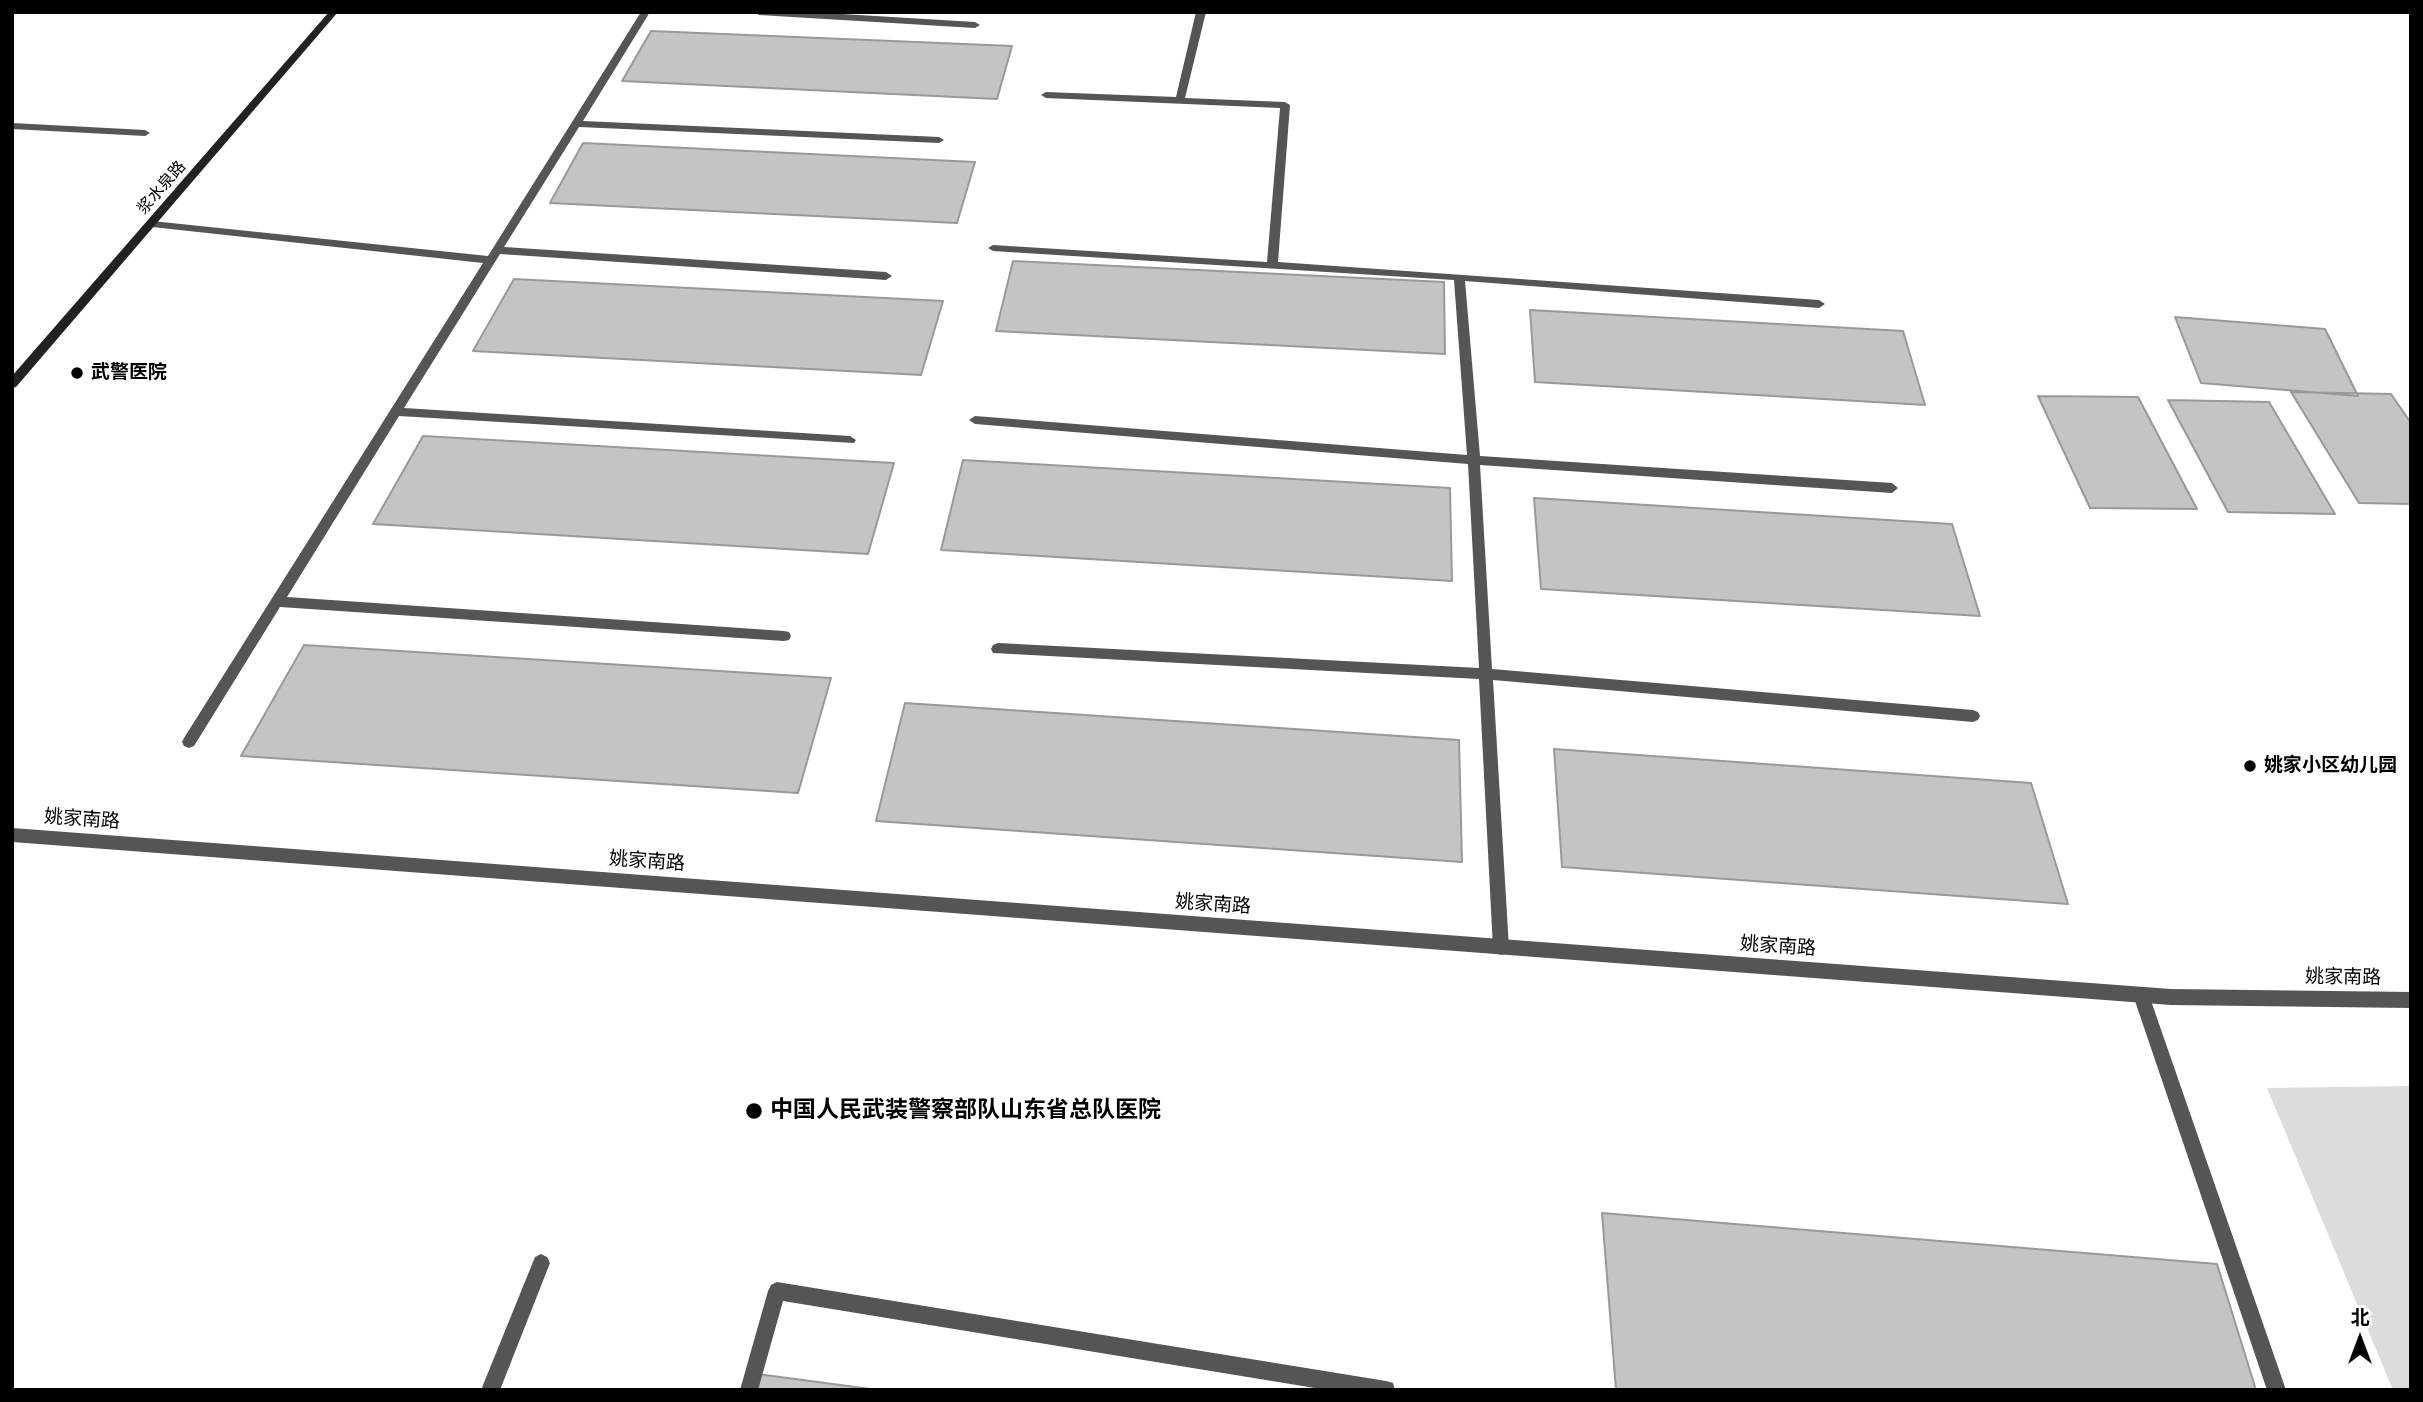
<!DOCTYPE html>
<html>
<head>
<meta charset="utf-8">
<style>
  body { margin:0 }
  #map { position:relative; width:2423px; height:1402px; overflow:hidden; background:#fff; font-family:"DM Sans","Noto Sans SC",sans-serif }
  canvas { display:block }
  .frame { position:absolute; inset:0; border:14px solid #000; pointer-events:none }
  .north { position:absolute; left:2325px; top:1304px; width:70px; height:70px; -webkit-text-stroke:5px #fff; paint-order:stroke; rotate:0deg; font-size:19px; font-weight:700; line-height:28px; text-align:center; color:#000 }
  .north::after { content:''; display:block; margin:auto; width:24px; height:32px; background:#000; clip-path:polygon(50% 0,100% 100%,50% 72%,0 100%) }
</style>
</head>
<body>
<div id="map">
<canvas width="2423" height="1402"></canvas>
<div class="frame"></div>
<div class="north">北</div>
</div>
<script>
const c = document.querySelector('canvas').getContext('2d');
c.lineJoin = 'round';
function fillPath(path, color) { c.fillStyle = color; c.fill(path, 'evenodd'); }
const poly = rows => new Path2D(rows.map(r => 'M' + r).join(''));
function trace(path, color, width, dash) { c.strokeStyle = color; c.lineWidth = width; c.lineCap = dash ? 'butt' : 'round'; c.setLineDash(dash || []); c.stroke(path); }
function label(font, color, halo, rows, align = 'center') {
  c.font = font + ' "DM Sans","Noto Sans SC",sans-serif'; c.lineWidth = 5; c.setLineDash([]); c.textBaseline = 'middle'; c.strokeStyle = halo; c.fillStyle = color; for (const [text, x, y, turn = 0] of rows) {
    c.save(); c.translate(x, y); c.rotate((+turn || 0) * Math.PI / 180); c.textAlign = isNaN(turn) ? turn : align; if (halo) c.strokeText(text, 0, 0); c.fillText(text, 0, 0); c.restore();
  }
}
fillPath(poly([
  [2411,1086,2411,1390,2393,1390,2267,1088]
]), '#dcdcdc');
const building = poly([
  [651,31,1012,46,997,99,622,81,651,31],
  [583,143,975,162,957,223,550,203,583,143],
  [1013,261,1444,282,1445,354,996,331,1013,261],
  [514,279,943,301,921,375,473,351,514,279],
  [1530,310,1903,331,1925,405,1535,382,1530,310],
  [2175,317,2325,329,2358,396,2201,383,2175,317],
  [2291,392,2391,394,2411,423,2411,504,2359,503,2291,392],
  [2038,396,2138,397,2197,509,2090,508,2038,396],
  [2168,400,2269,402,2335,514,2228,512,2168,400],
  [423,436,894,463,868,554,373,524,423,436],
  [963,460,1450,488,1452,581,941,550,963,460],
  [1534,498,1952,524,1980,616,1541,589,1534,498],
  [304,645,831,678,798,793,241,756,304,645],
  [905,703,1459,740,1462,862,876,821,905,703],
  [1554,749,2031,783,2068,904,1562,867,1554,749],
  [1602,1213,2217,1264,2256,1390,1616,1390,1602,1213],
  [750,1373,878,1390,745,1390,750,1373]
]);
fillPath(building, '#c4c4c4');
trace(building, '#999', 2);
fillPath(poly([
  [641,12,650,12,583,121,939,137,944,140,939,143,579,127,504,247,886,272,892,276,886,280,500,254,404,408,850,436,856,440,854,443,399,416,287,597,784,631,789,632,791,636,789,640,784,641,280,607,194,746,189,748,184,746,182,742,184,738,483,263,152,227,147,224,152,221,488,256,641,12],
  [755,12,809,12,975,22,980,25,975,28,759,15,755,12],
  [1196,12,1206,12,1185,98,1285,102,1290,105,1278,262,1819,300,1825,304,1819,308,1465,281,1480,456,1892,483,1898,488,1892,493,1480,465,1492,669,1973,710,1978,712,1980,716,1978,720,1973,722,1493,680,1509,948,1507,953,1501,955,1495,953,1493,948,1479,679,993,653,991,649,993,645,998,643,1479,668,1468,464,975,424,969,420,975,416,1467,455,1454,280,993,251,988,248,993,245,1267,262,1280,108,1046,98,1041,95,1046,92,1176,97,1196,12],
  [12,123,145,130,150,133,145,136,12,129,12,123],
  [2141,987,2147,990,2149,995,2286,1390,2267,1390,2133,995,2135,990,2141,987],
  [541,1254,547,1257,550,1263,500,1390,481,1390,535,1257,541,1254],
  [777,1282,1386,1381,1393,1383,1395,1390,1327,1390,783,1301,758,1390,740,1390,768,1291,771,1285,777,1282]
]), '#555');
fillPath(poly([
  [12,828,2171,989,2411,992,2411,1008,2171,1005,12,842,12,828]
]), '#555');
fillPath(poly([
  [329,12,338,12,16,387,12,388,12,376,329,12]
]), '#222');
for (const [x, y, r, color] of [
  [77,373,7,"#000"],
  [2250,766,7,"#000"],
  [754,1111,9,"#000"]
]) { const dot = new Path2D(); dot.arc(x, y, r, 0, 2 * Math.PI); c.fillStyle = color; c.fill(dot); trace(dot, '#fff', 2.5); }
label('16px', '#000', '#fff', [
  ["浆水泉路",162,188,-49]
]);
label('bold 19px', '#000', '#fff', [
  ["武警医院",91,373],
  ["姚家小区幼儿园",2264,766]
], 'left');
label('19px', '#000', '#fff', [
  ["姚家南路",82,820,4],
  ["姚家南路",647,862,4],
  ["姚家南路",1213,905,4],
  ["姚家南路",1778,947,4],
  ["姚家南路",2343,978,1]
]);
label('bold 23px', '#000', '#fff', [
  ["中国人民武装警察部队山东省总队医院",770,1111]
], 'left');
</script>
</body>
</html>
